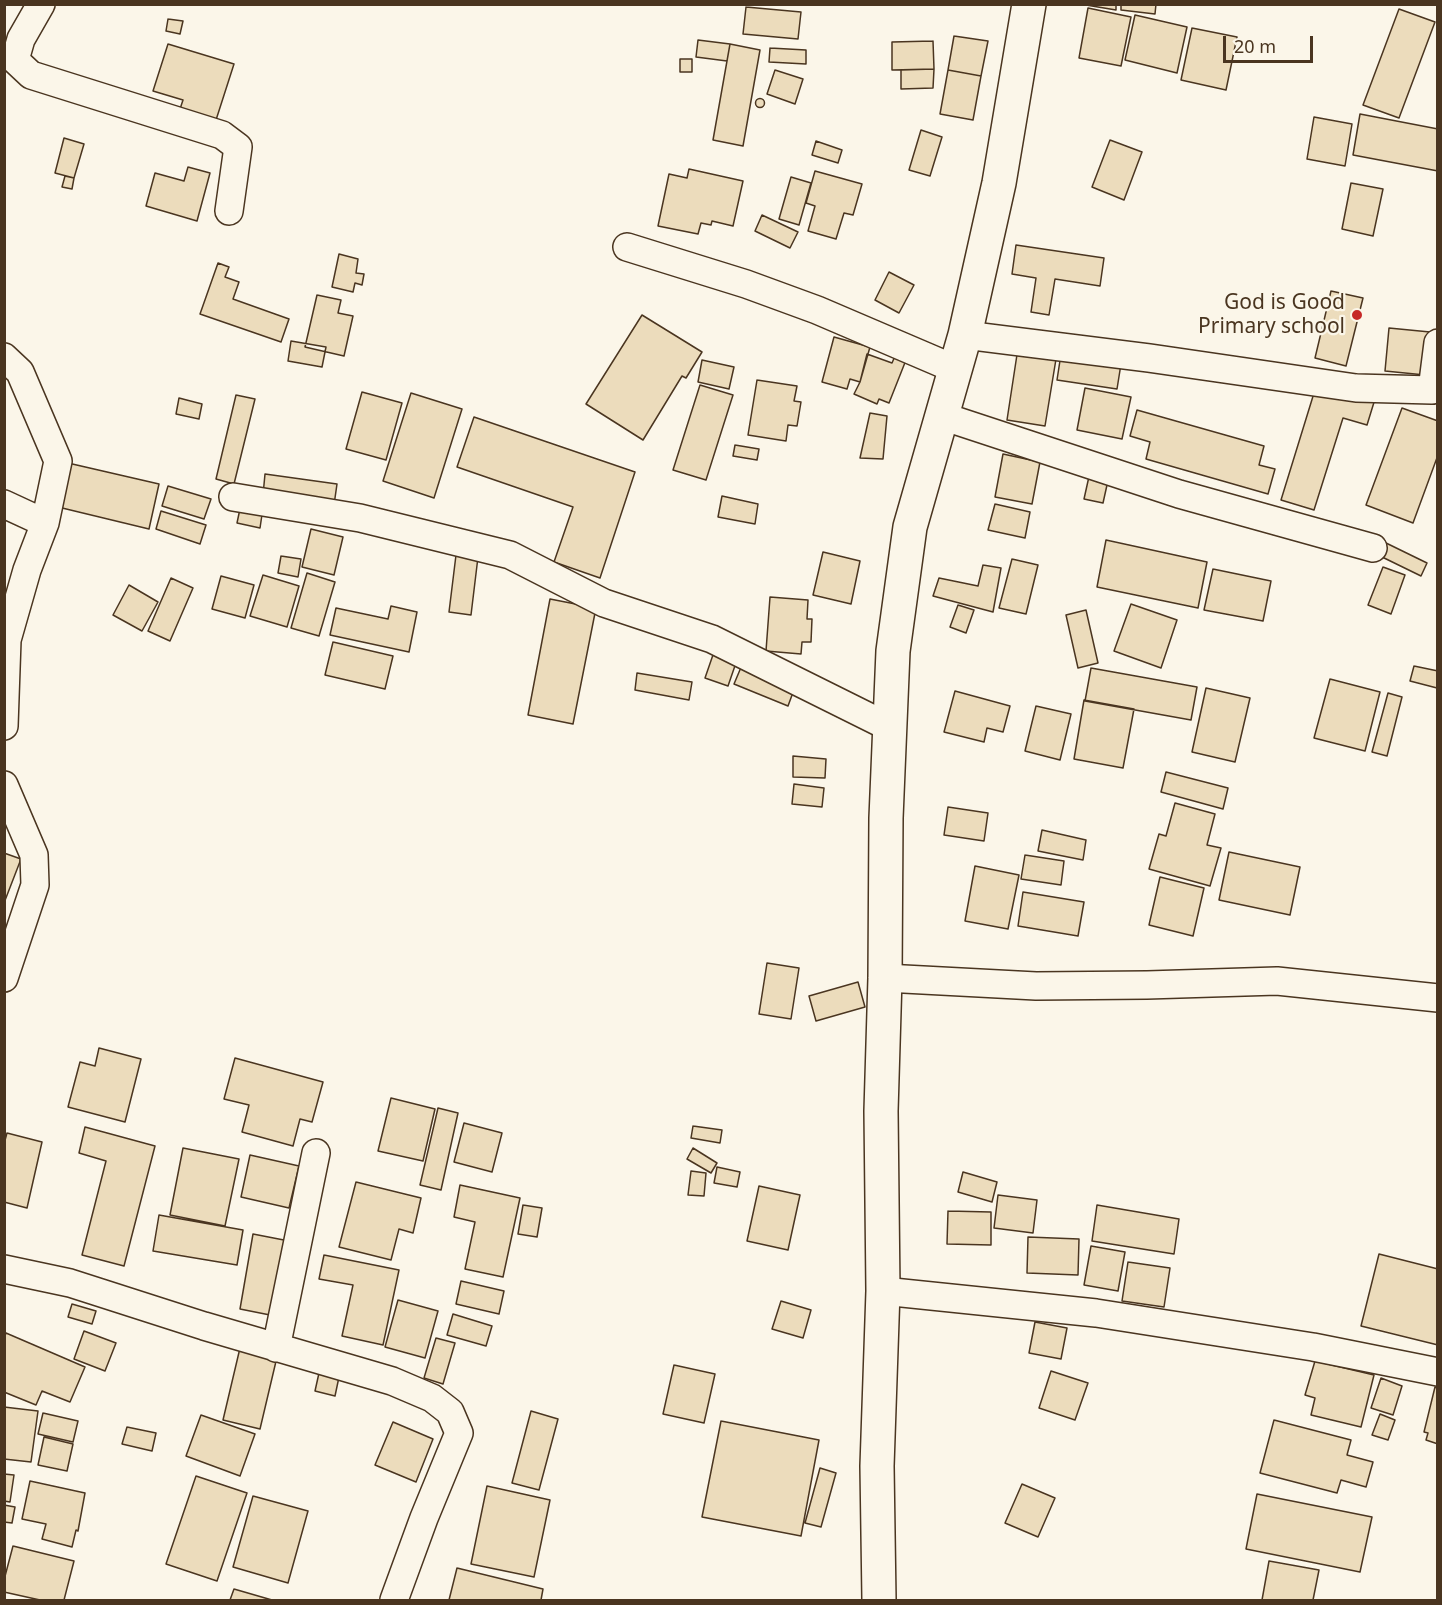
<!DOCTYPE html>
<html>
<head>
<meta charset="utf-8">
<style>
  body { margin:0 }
  #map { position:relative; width:1442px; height:1605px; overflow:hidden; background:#fbf6e9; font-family:"Noto Sans",sans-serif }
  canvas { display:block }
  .frame { position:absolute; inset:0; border:6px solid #4a3520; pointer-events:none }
  .scale { position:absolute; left:1223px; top:36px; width:90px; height:27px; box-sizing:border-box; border:3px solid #4a3520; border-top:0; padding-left:8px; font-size:18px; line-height:21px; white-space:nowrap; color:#4a3520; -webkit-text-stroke:4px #fbf6e9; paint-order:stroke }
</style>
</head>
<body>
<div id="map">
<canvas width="1442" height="1605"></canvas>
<div class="frame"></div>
<div class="scale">20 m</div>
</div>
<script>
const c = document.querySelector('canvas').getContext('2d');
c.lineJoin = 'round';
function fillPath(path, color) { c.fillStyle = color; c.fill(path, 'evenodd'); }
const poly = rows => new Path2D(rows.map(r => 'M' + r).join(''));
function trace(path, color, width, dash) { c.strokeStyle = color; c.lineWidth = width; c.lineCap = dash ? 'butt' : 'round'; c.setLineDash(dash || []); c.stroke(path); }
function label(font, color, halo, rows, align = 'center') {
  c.font = font + ' "Noto Sans",sans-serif'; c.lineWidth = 4.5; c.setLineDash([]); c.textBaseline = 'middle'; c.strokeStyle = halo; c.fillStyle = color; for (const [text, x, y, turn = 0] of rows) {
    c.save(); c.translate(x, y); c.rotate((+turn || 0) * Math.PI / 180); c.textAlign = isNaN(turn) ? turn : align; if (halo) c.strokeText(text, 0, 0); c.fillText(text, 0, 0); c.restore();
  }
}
const building = poly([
  [1080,4,1116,4,1116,10,1080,4],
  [1121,4,1156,4,1155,14,1121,10,1121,4],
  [746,7,801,12,798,39,743,34,746,7],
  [1088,8,1131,17,1121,66,1079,58,1088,8],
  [1399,9,1435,22,1399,118,1363,105,1399,9],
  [1135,15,1187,27,1177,73,1125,60,1135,15],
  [168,19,183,21,180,34,166,31,168,19],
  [1192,28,1237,37,1226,90,1181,80,1192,28],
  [954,36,988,41,981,76,948,70,954,36],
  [698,40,730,44,727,61,696,57,698,40],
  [933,41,934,69,892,70,892,42,933,41],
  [168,44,234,64,216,120,180,109,183,100,153,91,168,44],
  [730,44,760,50,743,146,713,140,730,44],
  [770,48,806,50,806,64,769,62,770,48],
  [680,59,692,59,692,72,680,72,680,59],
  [934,69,933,88,901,89,901,70,934,69],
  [775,70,803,79,795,104,767,94,775,70],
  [948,70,981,76,973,120,940,114,948,70],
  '755.5 103a4.5 4.5 0 1 1 9 0a4.5 4.5 0 1 1-9 0Z',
  [1360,114,1438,129,1438,171,1353,155,1360,114],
  [1314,117,1352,124,1345,166,1307,159,1314,117],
  [921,130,942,137,930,176,909,170,921,130],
  [64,138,84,144,74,178,55,173,64,138],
  [1110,140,1142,152,1124,200,1092,187,1110,140],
  [816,141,842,150,838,163,812,155,816,141],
  [188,167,210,173,197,221,146,206,155,173,184,181,188,167],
  [689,169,743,181,733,226,712,221,711,225,701,223,698,234,658,226,669,174,687,178,689,169],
  [815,171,862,184,853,215,844,213,836,239,808,231,815,206,806,203,815,171],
  [65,176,74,178,72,189,62,187,65,176],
  [791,177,811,183,799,225,779,219,791,177],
  [1351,183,1383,189,1373,236,1342,229,1351,183],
  [762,215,798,232,790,248,755,231,762,215],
  [1016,245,1104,258,1100,286,1055,279,1049,315,1031,312,1036,278,1012,274,1016,245],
  [339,254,358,259,356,273,364,274,362,285,355,283,353,292,332,287,339,254],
  [218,263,229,267,225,277,239,282,233,299,289,319,281,342,200,314,218,263],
  [889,272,914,285,899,313,875,300,889,272],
  [1331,291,1363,298,1346,366,1315,358,1331,291],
  [317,295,341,300,338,313,353,316,344,356,305,347,317,295],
  [642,315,702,352,686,378,682,376,643,440,586,404,642,315],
  [1389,328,1430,332,1425,375,1385,371,1389,328],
  [834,337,870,347,860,382,850,379,847,389,822,382,834,337],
  [291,341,326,347,322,367,288,361,291,341],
  [1018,348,1057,353,1045,426,1007,420,1018,348],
  [867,354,892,363,895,356,906,360,889,403,879,399,877,404,854,394,860,382,867,354],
  [1061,354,1121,364,1117,389,1057,380,1061,354],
  [702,360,734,367,729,389,698,382,702,360],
  [757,380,797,386,794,401,801,402,797,426,788,425,786,441,748,435,757,380],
  [700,385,733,395,706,480,673,470,700,385],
  [1085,388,1131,397,1122,439,1077,430,1085,388],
  [1332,388,1375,399,1367,425,1343,418,1314,510,1281,500,1314,393,1329,398,1332,388],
  [362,392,402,403,386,460,346,449,362,392],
  [411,393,462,409,434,498,383,481,411,393],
  [236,395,255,399,234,484,216,479,236,395],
  [179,398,202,404,199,419,176,414,179,398],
  [1402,408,1438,421,1438,455,1413,523,1366,505,1402,408],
  [1137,410,1264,446,1259,465,1275,469,1268,494,1146,459,1150,442,1130,436,1137,410],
  [870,413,887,416,883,459,860,458,870,413],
  [474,417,635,472,600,578,554,562,573,507,457,467,474,417],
  [735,445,759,449,757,460,733,456,735,445],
  [1003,454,1040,462,1032,504,995,497,1003,454],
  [68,463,159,484,149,529,58,507,68,463],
  [1090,472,1109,476,1103,503,1084,499,1090,472],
  [265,474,337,484,334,505,263,495,265,474],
  [168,486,211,499,204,519,162,506,168,486],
  [722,496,758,504,755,524,718,517,722,496],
  [241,504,263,508,260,528,237,523,241,504],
  [995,504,1030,512,1025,538,988,530,995,504],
  [161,511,206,525,200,544,156,529,161,511],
  [311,529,343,537,334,575,302,567,311,529],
  [1106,540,1207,562,1198,608,1097,587,1106,540],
  [1384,542,1427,563,1421,576,1378,555,1384,542],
  [823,552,860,561,851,604,813,595,823,552],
  [456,555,478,557,471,615,449,612,456,555],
  [281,556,301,559,298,577,278,573,281,556],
  [1012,559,1038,565,1026,614,999,608,1012,559],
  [983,565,1001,568,993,612,933,596,939,578,978,586,983,565],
  [1383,567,1405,575,1391,614,1368,605,1383,567],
  [1213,569,1271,581,1263,621,1204,610,1213,569],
  [307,573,335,582,319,636,291,628,307,573],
  [263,575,299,586,287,627,250,616,263,575],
  [221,576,254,585,245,618,212,609,221,576],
  [171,578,193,588,170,641,148,631,171,578],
  [129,585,158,602,142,631,113,615,129,585],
  [770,597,808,600,807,619,812,619,811,642,802,642,801,654,766,651,770,597],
  [550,599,596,608,573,724,528,715,550,599],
  [1131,604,1177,620,1161,668,1114,651,1131,604],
  [958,605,974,610,966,633,950,627,958,605],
  [391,606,417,612,409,652,330,635,336,608,388,619,391,606],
  [1086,610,1098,663,1078,668,1066,615,1086,610],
  [333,642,393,656,385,689,325,675,333,642],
  [715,649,738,657,728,686,705,678,715,649],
  [742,665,795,687,788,706,734,684,742,665],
  [1414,666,1438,671,1437,688,1410,681,1414,666],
  [1091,668,1197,687,1191,720,1085,701,1091,668],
  [637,673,692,682,689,700,635,690,637,673],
  [1330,679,1380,692,1365,751,1314,738,1330,679],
  [1206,688,1250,698,1235,762,1192,752,1206,688],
  [955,691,1010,706,1003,732,987,728,984,742,944,732,955,691],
  [1388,693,1402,697,1387,756,1372,752,1388,693],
  [1084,700,1134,709,1123,768,1074,759,1084,700],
  [1036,706,1071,714,1060,760,1025,751,1036,706],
  [793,756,826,759,825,778,793,777,793,756],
  [1166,772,1228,788,1223,809,1161,792,1166,772],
  [794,784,824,788,822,807,792,804,794,784],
  [1175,803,1215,814,1207,845,1221,848,1210,886,1149,869,1159,834,1166,836,1175,803],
  [948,807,988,813,984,841,944,835,948,807],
  [1042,830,1086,840,1083,860,1038,851,1042,830],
  [1229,852,1300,867,1290,915,1219,900,1229,852],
  [4,853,21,859,4,903,4,853],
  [1025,855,1064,861,1061,885,1021,879,1025,855],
  [975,866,1019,875,1008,929,965,921,975,866],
  [1160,877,1204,888,1193,936,1149,925,1160,877],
  [1023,892,1084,902,1078,936,1018,926,1023,892],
  [767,963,799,968,791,1019,759,1014,767,963],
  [858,982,865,1007,816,1021,809,996,858,982],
  [99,1048,141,1059,125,1122,68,1107,80,1062,95,1066,99,1048],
  [235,1058,323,1082,312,1122,300,1119,293,1146,242,1132,249,1105,224,1099,235,1058],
  [391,1098,435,1109,423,1161,378,1151,391,1098],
  [438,1108,458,1113,441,1190,420,1185,438,1108],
  [464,1123,502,1133,492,1172,454,1162,464,1123],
  [693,1126,722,1130,720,1143,691,1138,693,1126],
  [85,1127,155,1146,124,1266,82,1255,106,1161,79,1153,85,1127],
  [7,1133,42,1142,27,1208,4,1202,4,1144,7,1133],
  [183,1148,239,1159,225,1226,170,1215,183,1148],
  [693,1148,717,1163,711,1173,687,1159,693,1148],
  [250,1155,299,1166,289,1208,241,1197,250,1155],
  [717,1167,740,1172,737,1187,714,1183,717,1167],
  [691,1171,706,1173,704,1196,688,1195,691,1171],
  [963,1172,997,1182,992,1202,958,1192,963,1172],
  [356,1182,421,1198,413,1233,399,1229,391,1260,339,1247,356,1182],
  [460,1185,520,1198,503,1277,465,1269,475,1222,454,1217,460,1185],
  [759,1186,800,1195,788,1250,747,1241,759,1186],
  [998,1195,1037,1200,1033,1233,994,1228,998,1195],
  [523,1205,542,1208,537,1237,518,1234,523,1205],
  [1097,1205,1179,1219,1174,1254,1092,1241,1097,1205],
  [948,1211,991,1212,991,1245,947,1244,948,1211],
  [159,1215,243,1230,237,1265,153,1251,159,1215],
  [253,1234,289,1241,275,1316,240,1309,253,1234],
  [1028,1237,1079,1239,1078,1275,1027,1273,1028,1237],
  [1091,1246,1125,1252,1118,1291,1084,1285,1091,1246],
  [1379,1254,1438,1269,1438,1345,1361,1326,1379,1254],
  [324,1255,399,1270,383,1345,342,1336,353,1285,319,1279,324,1255],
  [1128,1262,1170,1268,1164,1307,1122,1301,1128,1262],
  [461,1281,504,1291,499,1314,456,1304,461,1281],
  [398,1300,438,1311,425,1358,385,1347,398,1300],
  [781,1301,811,1310,803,1338,772,1329,781,1301],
  [72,1304,96,1311,92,1324,68,1317,72,1304],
  [453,1314,492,1326,486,1346,447,1335,453,1314],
  [1035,1322,1067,1328,1061,1359,1029,1353,1035,1322],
  [84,1331,116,1343,105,1371,74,1359,84,1331],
  [6,1333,85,1367,70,1402,42,1391,36,1405,4,1392,4,1338,6,1333],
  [436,1338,455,1343,443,1384,424,1378,436,1338],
  [240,1348,277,1357,260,1429,223,1420,240,1348],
  [1315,1361,1374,1375,1361,1427,1311,1415,1315,1398,1305,1395,1315,1361],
  [674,1365,715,1374,704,1423,663,1414,674,1365],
  [1051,1371,1088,1383,1075,1420,1039,1408,1051,1371],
  [319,1373,339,1377,335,1396,315,1391,319,1373],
  [1381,1378,1402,1386,1393,1415,1371,1408,1381,1378],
  [1435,1387,1438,1388,1438,1444,1426,1440,1428,1433,1424,1432,1435,1387],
  [4,1407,38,1411,31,1462,4,1459,4,1407],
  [531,1411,558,1419,539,1490,512,1483,531,1411],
  [43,1413,78,1421,73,1442,38,1434,43,1413],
  [1380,1414,1395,1420,1388,1440,1372,1435,1380,1414],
  [201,1415,255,1434,240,1476,186,1456,201,1415],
  [1274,1420,1351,1440,1347,1455,1373,1462,1366,1487,1341,1480,1337,1493,1260,1473,1274,1420],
  [721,1421,819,1440,801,1536,702,1517,721,1421],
  [393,1422,433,1439,416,1482,375,1465,393,1422],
  [127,1427,156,1433,152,1451,122,1444,127,1427],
  [44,1437,73,1444,67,1471,38,1465,44,1437],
  [820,1468,836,1473,821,1527,805,1523,820,1468],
  [4,1474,14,1475,10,1502,4,1501,4,1474],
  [196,1476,247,1493,217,1581,166,1564,196,1476],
  [30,1481,85,1493,78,1531,76,1530,72,1547,42,1539,46,1524,22,1519,30,1481],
  [1022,1484,1055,1498,1038,1537,1005,1523,1022,1484],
  [487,1486,550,1500,534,1577,471,1564,487,1486],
  [1257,1494,1372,1517,1360,1572,1246,1549,1257,1494],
  [253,1496,308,1511,288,1583,233,1567,253,1496],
  [4,1505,15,1507,12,1523,4,1522,4,1505],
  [13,1546,74,1561,64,1600,40,1600,4,1592,4,1580,13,1546],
  [1269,1561,1319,1570,1313,1600,1262,1600,1269,1561],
  [457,1568,543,1589,541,1600,449,1600,457,1568],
  [234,1589,272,1600,230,1600,234,1589]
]);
fillPath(building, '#ecdcbc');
trace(building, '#4a3520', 1.5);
const minor = poly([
  [41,4,21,39,15,60,31,75,222,135,238,147,229,211],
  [627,247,746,284,817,310,955,369],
  [965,335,1149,358,1356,388,1432,390,1438,343],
  [4,357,20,372,58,461,45,523,27,570,7,640,4,726],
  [942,416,1179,494,1373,548],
  [233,497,360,518,510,555,604,603,712,639,889,727],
  [4,504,45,523],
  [4,785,34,855,35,885,4,978],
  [885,978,1036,986,1147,985,1277,981,1438,998],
  [4,1269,70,1283,204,1326,392,1381,432,1398,450,1412,459,1433,424,1518,394,1600],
  [883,1291,1096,1313,1313,1347,1438,1372],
  [276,1348,316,1153]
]);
const tertiary = poly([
  [879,1600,877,1466,883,1291,881,1111,885,978,886,818,893,651,910,527,965,335,999,183,1029,4]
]);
trace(minor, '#4a3520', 30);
trace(tertiary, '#4a3520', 36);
trace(minor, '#fbf6e9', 27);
trace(tertiary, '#fbf6e9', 33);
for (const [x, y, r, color] of [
  [1357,315,6,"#c62828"]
]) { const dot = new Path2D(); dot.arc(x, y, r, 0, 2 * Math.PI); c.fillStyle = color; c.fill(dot); trace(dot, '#fbf6e9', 2); }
label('21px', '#4a3520', '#fbf6e9', [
  ["God is Good",1345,303],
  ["Primary school",1345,327]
], 'right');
</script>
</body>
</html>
